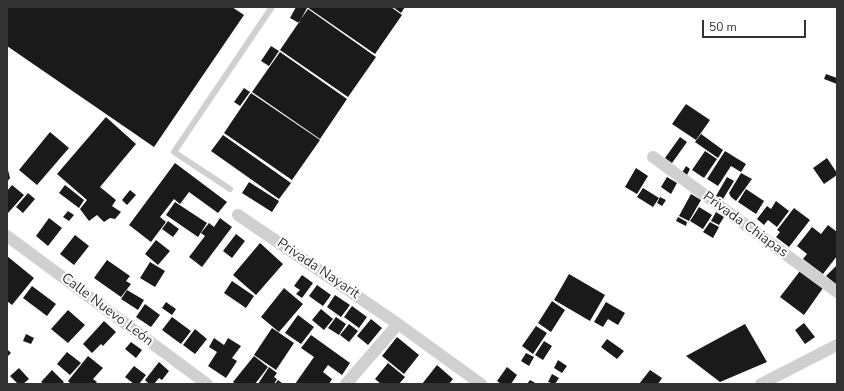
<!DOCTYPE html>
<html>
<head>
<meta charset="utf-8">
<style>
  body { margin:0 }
  #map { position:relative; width:844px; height:391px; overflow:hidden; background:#fff; font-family:"Nunito Sans",sans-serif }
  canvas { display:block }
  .frame { position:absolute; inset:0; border:8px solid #333; pointer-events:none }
  .scale { position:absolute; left:702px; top:20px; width:104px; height:18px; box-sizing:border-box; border:2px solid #333; border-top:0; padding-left:5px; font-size:12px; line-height:14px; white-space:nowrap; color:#333; -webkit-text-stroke:3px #fff; paint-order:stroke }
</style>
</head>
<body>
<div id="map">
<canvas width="844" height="391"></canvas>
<div class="frame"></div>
<div class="scale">50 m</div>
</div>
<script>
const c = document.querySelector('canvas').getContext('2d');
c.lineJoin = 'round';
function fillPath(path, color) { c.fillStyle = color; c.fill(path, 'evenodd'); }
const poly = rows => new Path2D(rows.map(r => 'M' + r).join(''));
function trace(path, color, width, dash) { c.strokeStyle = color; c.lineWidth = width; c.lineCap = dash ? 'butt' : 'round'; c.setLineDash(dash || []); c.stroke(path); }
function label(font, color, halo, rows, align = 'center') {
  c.font = font + ' "Nunito Sans",sans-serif'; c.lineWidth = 4; c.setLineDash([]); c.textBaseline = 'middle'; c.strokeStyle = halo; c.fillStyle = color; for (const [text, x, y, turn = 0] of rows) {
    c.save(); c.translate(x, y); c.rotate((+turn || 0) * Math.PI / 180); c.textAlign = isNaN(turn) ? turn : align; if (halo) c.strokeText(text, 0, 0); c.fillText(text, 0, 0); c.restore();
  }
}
fillPath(poly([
  [7,7,232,7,244,15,154,147,7,46],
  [296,7,307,8,299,23,290,18],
  [307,7,391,7,402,15,375,54],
  [393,7,405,7,401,13],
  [308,9,376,57,348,97,280,50],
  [271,46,279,51,269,66,261,61],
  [280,52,347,99,320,139,252,92],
  [826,74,837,78,837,84,824,79],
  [244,88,250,92,240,106,234,102],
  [251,93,320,140,292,180,224,133],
  [686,104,710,120,696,140,672,124],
  [106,117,136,144,100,187,116,200,112,206,121,212,115,219,110,218,104,222,97,215,89,221,80,209,87,200,57,174],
  [50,132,69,148,37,185,19,170],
  [701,134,723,150,718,158,695,142],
  [223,135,291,183,279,199,211,151],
  [680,137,687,142,672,163,665,158],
  [705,151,717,159,704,178,692,170],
  [725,151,746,164,741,172,731,166,718,186,707,179],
  [827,158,837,173,837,175,824,184,813,168],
  [175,163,227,202,218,213,189,192,180,204,174,199,160,217,166,222,151,242,129,225],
  [7,166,10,178,7,182],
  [686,166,690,169,687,175,682,173],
  [636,168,648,176,637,194,625,187],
  [741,173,752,179,736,201,731,197,729,193],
  [667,177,677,183,671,194,661,187],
  [727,177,734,181,723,199,716,196],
  [249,182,279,201,272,212,242,193],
  [12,185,24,195,8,213,7,212,7,191],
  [65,185,84,200,79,208,59,193],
  [643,188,659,198,653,207,637,197],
  [746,189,764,201,756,214,738,202],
  [130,190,136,195,127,205,122,200],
  [28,193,35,199,23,213,16,207],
  [691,194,701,200,689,221,679,216],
  [660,197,666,200,662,206,657,203],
  [776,201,789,211,777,227,768,220,764,225,757,219,767,206,771,209],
  [175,202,207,223,198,237,166,215],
  [699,207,712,215,703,229,690,221],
  [794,208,810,220,789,247,776,237,780,232,777,230],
  [68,211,74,215,69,221,63,217],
  [716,212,724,217,719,225,711,221],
  [678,217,687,222,686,226,676,221],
  [49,218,62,228,48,246,36,236],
  [220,218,232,227,202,267,189,257,205,236,201,233,209,223,214,227],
  [168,221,179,229,173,237,162,229],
  [710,222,719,227,713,238,703,232],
  [828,225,837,232,837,256,823,274,803,259,807,254,797,246,812,227,821,234],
  [236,234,245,241,232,258,223,251],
  [75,235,89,246,74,265,60,254],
  [156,240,170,251,158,265,145,254],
  [260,243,283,264,256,295,233,275],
  [7,256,34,278,12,305,7,301],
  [107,260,130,276,126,281,131,284,121,297,94,278],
  [150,262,165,271,155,287,140,278],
  [837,265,837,285,826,276],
  [800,271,823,288,804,315,780,297],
  [569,274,605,295,590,321,554,300],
  [302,275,313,283,302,298,296,294,300,290,294,286],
  [232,281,254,296,246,308,224,293],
  [317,285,331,295,323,306,309,296],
  [32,286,56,304,47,316,23,298],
  [284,288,303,304,279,332,261,317],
  [127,290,144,300,138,310,121,299],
  [335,295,350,305,341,317,327,307],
  [552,301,565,310,551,332,538,323],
  [166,302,176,309,172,315,162,308],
  [606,302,625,313,618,325,608,319,603,327,594,322],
  [145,304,160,315,151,327,136,317],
  [352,306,367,317,359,328,344,317],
  [321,309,333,319,324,330,312,320],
  [68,310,85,325,68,343,51,329],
  [298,315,314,327,301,344,285,333],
  [172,317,191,331,181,344,162,330],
  [336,317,346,324,339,335,328,328],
  [371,319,382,328,368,345,357,336],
  [104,321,116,332,103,346,101,344,92,353,83,344],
  [804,323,815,337,805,344,795,330],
  [349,324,358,331,349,342,340,335],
  [745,324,767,362,720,382,686,356],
  [536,326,547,333,533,354,522,346],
  [272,328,294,343,276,370,254,355],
  [195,329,207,339,195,354,183,345],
  [26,334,34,338,31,344,23,341],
  [311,335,350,363,342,375,328,365,323,372,332,379,329,384,295,384,314,357,301,348],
  [397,337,419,355,404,374,382,356],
  [214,338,224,345,228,338,241,346,232,358,237,361,226,378,208,366,217,352,209,347],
  [607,339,624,351,617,359,601,347],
  [544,341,552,346,543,360,535,355],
  [131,342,142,350,136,358,125,349],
  [7,349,11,353,7,357],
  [67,352,81,363,70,375,57,364],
  [526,353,534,357,529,366,521,361],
  [88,356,103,368,93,379,97,382,95,384,71,384,68,381],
  [254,356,268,367,255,384,235,384,233,382],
  [558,360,567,366,562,373,554,368],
  [159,362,169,371,162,380,159,378,154,384,149,384,145,380],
  [388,363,405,377,399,384,381,384,375,379],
  [437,365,453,379,449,384,422,384],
  [134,366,146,375,139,384,134,384,125,377],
  [269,367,277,373,274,377,277,379,274,384,258,384],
  [507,367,517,375,511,384,501,384,497,381],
  [19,368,29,379,23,384,18,384,10,376],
  [52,370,64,382,62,384,44,384,41,382],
  [650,370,662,378,658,384,639,384],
  [552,374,559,378,555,384,548,382],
  [278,380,282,383,281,384,275,384],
  [530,380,537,384,527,384]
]), '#1a1a1a');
trace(poly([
  [230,189,174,152,272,7]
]), '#d0d0d0', 6);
trace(poly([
  [653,157,837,292],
  [238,215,398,324,481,384],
  [7,236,207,384],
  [346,384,398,324],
  [761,384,837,345]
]), '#d0d0d0', 12);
label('14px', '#333', '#fff', [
  ["Privada Chiapas",745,225,36],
  ["Privada Nayarit",318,269,34],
  ["Calle Nuevo León",107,310,37]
]);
</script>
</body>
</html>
